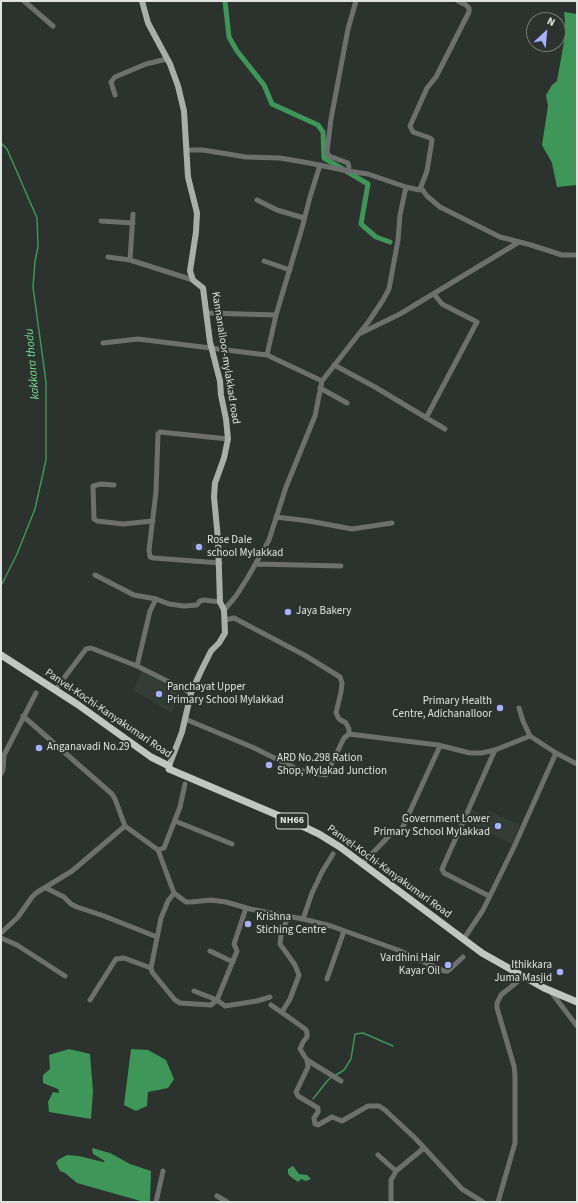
<!DOCTYPE html>
<html>
<head>
<meta charset="utf-8">
<style>
  body { margin:0 }
  #map { position:relative; width:578px; height:1203px; overflow:hidden; background:#2c322d; font-family:"Source Sans 3",sans-serif }
  canvas { display:block }
  .frame { position:absolute; inset:0; border:2px solid #e0e3e0; pointer-events:none }
  .north { position:absolute; left:526px; top:12px; width:40px; height:40px; box-sizing:border-box; background:#2c322d; border:1px solid #747975; border-radius:50%; rotate:26deg; font-size:11px; font-weight:700; line-height:16px; text-align:center; color:#e0e3e0 }
  .north::after { content:''; display:block; margin:auto; width:14px; height:18px; background:#a6b1fc; clip-path:polygon(50% 0,100% 100%,50% 72%,0 100%) }
</style>
</head>
<body>
<div id="map">
<canvas width="578" height="1203"></canvas>
<div class="frame"></div>
<div class="north">N</div>
</div>
<script>
const c = document.querySelector('canvas').getContext('2d');
c.lineJoin = 'round';
function fillPath(path, color) { c.fillStyle = color; c.fill(path, 'evenodd'); }
const poly = rows => new Path2D(rows.map(r => 'M' + r).join(''));
function trace(path, color, width, dash) { c.strokeStyle = color; c.lineWidth = width; c.lineCap = dash ? 'butt' : 'round'; c.setLineDash(dash || []); c.stroke(path); }
function label(font, color, halo, rows, align = 'center') {
  c.font = font + ' "Source Sans 3",sans-serif'; c.lineWidth = 4; c.setLineDash([]); c.textBaseline = 'middle'; c.strokeStyle = halo; c.fillStyle = color; for (const [text, x, y, turn = 0] of rows) {
    c.save(); c.translate(x, y); c.rotate((+turn || 0) * Math.PI / 180); c.textAlign = isNaN(turn) ? turn : align; if (halo) c.strokeText(text, 0, 0); c.fillText(text, 0, 0); c.restore();
  }
}
fillPath(poly([
  [192,542,205,543,206,551,192,550],
  [142,672,180,691,172,713,133,690],
  [471,809,485,816,489,811,520,825,512,844,466,821]
]), '#343d35');
fillPath(poly([
  [564,12,577,14,577,185,557,187,552,163,542,145,548,106,546,95,552,85,557,81,564,42,565,21],
  [69,1049,90,1054,93,1091,91,1119,49,1112,48,1102,53,1092,59,1093,58,1089,43,1083,43,1075,50,1069,49,1055],
  [131,1049,148,1050,166,1060,174,1079,168,1088,148,1092,147,1106,136,1111,124,1105],
  [92,1148,110,1153,130,1164,151,1171,150,1202,144,1202,77,1183,65,1173,60,1171,56,1163,58,1160,67,1155,79,1156,103,1162,105,1161,93,1154],
  [293,1166,299,1174,307,1175,311,1179,306,1181,301,1179,298,1182,291,1177,288,1174,288,1169]
]), '#3e9658');
trace(poly([
  [1,143,7,149,37,218,38,247,35,261,33,287,46,382,46,460,35,509,17,554,1,586],
  [336,1075,344,1070,351,1059,355,1034,363,1033,393,1046],
  [313,1099,328,1080,332,1077]
]), '#3e9658', 1.5);
trace(poly([
  [225,1,229,37,237,51,264,85,272,104,318,125,323,132,324,158,368,184,361,224,376,237,390,242]
]), '#3e9658', 5);
trace(poly([
  [24,1,53,26],
  [115,95,111,82,115,77,146,64,167,59],
  [187,150,203,150,246,157,280,158,309,163,348,171,368,174,406,187,419,190,420,189,427,171,432,140,430,138,413,132,410,126,427,88,436,77,469,12,469,8,466,5,458,1],
  [348,171,349,167,348,163,329,156,327,152,331,119,348,29,356,1],
  [421,188,427,196,440,207,500,237,531,245,562,255,577,255],
  [257,200,277,210,304,218],
  [101,221,133,223],
  [108,257,130,260,193,280],
  [130,260,133,214],
  [264,261,290,270],
  [207,313,276,315],
  [361,333,400,314,519,242],
  [103,343,138,339,267,355,322,381],
  [267,355,276,315,302,228,310,197,320,165],
  [334,365,375,387,445,429],
  [320,388,347,403],
  [426,418,477,322,442,304,434,294],
  [114,485,101,484,93,486,94,519,97,521,123,524,153,521],
  [276,517,309,521,352,529,392,523],
  [220,563,154,558,150,557,149,550,156,492,158,434,160,432,228,439],
  [256,564,341,566],
  [95,575,134,595,156,599,150,611,137,666],
  [156,599,169,604,184,606,197,605,200,601,204,600,220,602],
  [224,610,236,596,248,577,269,540,286,487,315,416,322,381,369,321,383,300,389,289,398,240,400,215,406,187],
  [225,620,234,618,306,656,340,677,342,683,341,692,336,713,339,719,346,723,349,729,349,734],
  [55,690,86,649,91,648,137,666,191,693],
  [519,708,523,721,530,736,556,753,577,764],
  [23,716,112,794,115,799,125,826],
  [185,719,252,747,299,770,306,772,326,775,344,738,349,734,438,745,470,753,482,753,495,750,530,736],
  [1,774,3,770,4,755,36,693],
  [175,821,232,844],
  [158,850,174,893,186,902,191,902,211,900,226,902,250,909,303,919,331,926,398,950,444,971,448,971,463,957],
  [362,864,390,835,396,833,400,833,440,746],
  [46,888,64,897,71,904,77,907,104,916,157,937],
  [174,893,168,901,161,918,151,968,152,972,175,1000,180,1003,211,1005,217,1000,237,951,234,944,246,908],
  [489,896,444,873,442,869,495,750],
  [303,919,312,893,322,872,333,854],
  [1,933,18,917,32,897,36,893,72,871,125,826,158,850,164,848,180,807,185,784],
  [1,938,17,945,65,976],
  [463,940,483,910,514,847,556,753],
  [210,951,233,962],
  [327,979,344,931],
  [194,991,217,1000,225,1006,257,1001,270,997],
  [551,992,577,1026],
  [90,1000,116,959,124,958,151,968],
  [271,1005,294,1021,305,1029,307,1032,307,1037,303,1042,300,1049,307,1060,308,1067,296,1092,298,1096,318,1108,318,1112,314,1118,315,1124,318,1125,332,1117,342,1121,368,1106,379,1106,385,1110,416,1139,462,1189,483,1202],
  [282,1012,290,999,299,975,295,965,280,944,281,935,288,916],
  [307,1060,341,1081],
  [378,1155,396,1171],
  [217,1196,227,1202],
  [156,1202,163,1171],
  [391,1202,391,1180,394,1175,396,1171,424,1148],
  [498,1202,515,1143,515,1075,514,1066,497,1008,497,1003,501,995,523,977]
]), '#6d706d', 5);
trace(poly([
  [142,1,148,23,170,64,178,86,184,111,188,177,197,213,196,232,190,271,193,280,203,288,210,342,220,381,221,395,226,419,228,439,224,458,215,483,214,497,218,539,220,602,224,610,225,633,219,643,211,651,201,671,191,693,182,732,169,766]
]), '#a9aeaa', 6);
trace(poly([
  [1,655,77,704,151,757,169,766,169,769,296,823,319,834,340,847,482,953,544,988,577,1002]
]), '#c0c7c2', 7);
for (const [x, y, r, color] of [
  [199,547,4,"#a6b1fc"],
  [288,612,4,"#a6b1fc"],
  [159,694,4,"#a6b1fc"],
  [500,708,4,"#a6b1fc"],
  [39,748,4,"#a6b1fc"],
  [269,765,4,"#a6b1fc"],
  [498,826,4,"#a6b1fc"],
  [248,924,4,"#a6b1fc"],
  [448,965,4,"#a6b1fc"],
  [560,972,4,"#a6b1fc"]
]) { const dot = new Path2D(); dot.arc(x, y, r, 0, 2 * Math.PI); c.fillStyle = color; c.fill(dot); trace(dot, '#2c322d', 1.5); }
for (const [x, y, w] of [
  [292,821,32]
]) { const box = new Path2D(); box.roundRect(x - w / 2, y - 8, w, 16, 3); c.fillStyle = '#2c322d'; c.fill(box); trace(box, '#e0e3e0', 1); }
label('bold 10px', '#e0e3e0', null, [
  ["NH66",292,821]
]);
label('11px', '#e0e3e0', '#2c322d', [
  ["Kannanalloor-mylakkad road",225,358,81],
  ["Panvel-Kochi-Kanyakumari Road",108,714,34],
  ["Panvel-Kochi-Kanyakumari Road",389,872,36]
]);
label('11px', '#e0e3e0', '#2c322d', [
  ["Rose Dale",207,541],
  ["school Mylakkad",207,554],
  ["Jaya Bakery",296,612],
  ["Panchayat Upper",167,688],
  ["Primary School Mylakkad",167,701],
  ["Primary Health",492,702,"right"],
  ["Centre, Adichanalloor",492,715,"right"],
  ["Anganavadi No.29",47,748],
  ["ARD No.298 Ration",277,759],
  ["Shop, Mylakad Junction",277,772],
  ["Government Lower",490,820,"right"],
  ["Primary School Mylakkad",490,833,"right"],
  ["Krishna",256,918],
  ["Stiching Centre",256,931],
  ["Vardhini Hair",440,959,"right"],
  ["Kayar Oil",440,972,"right"],
  ["Ithikkara",552,966,"right"],
  ["Juma Masjid",552,979,"right"]
], 'left');
label('italic 12px', '#71e491', '#2c322d', [
  ["kakkara thodu",33,364,-95]
]);
</script>
</body>
</html>
